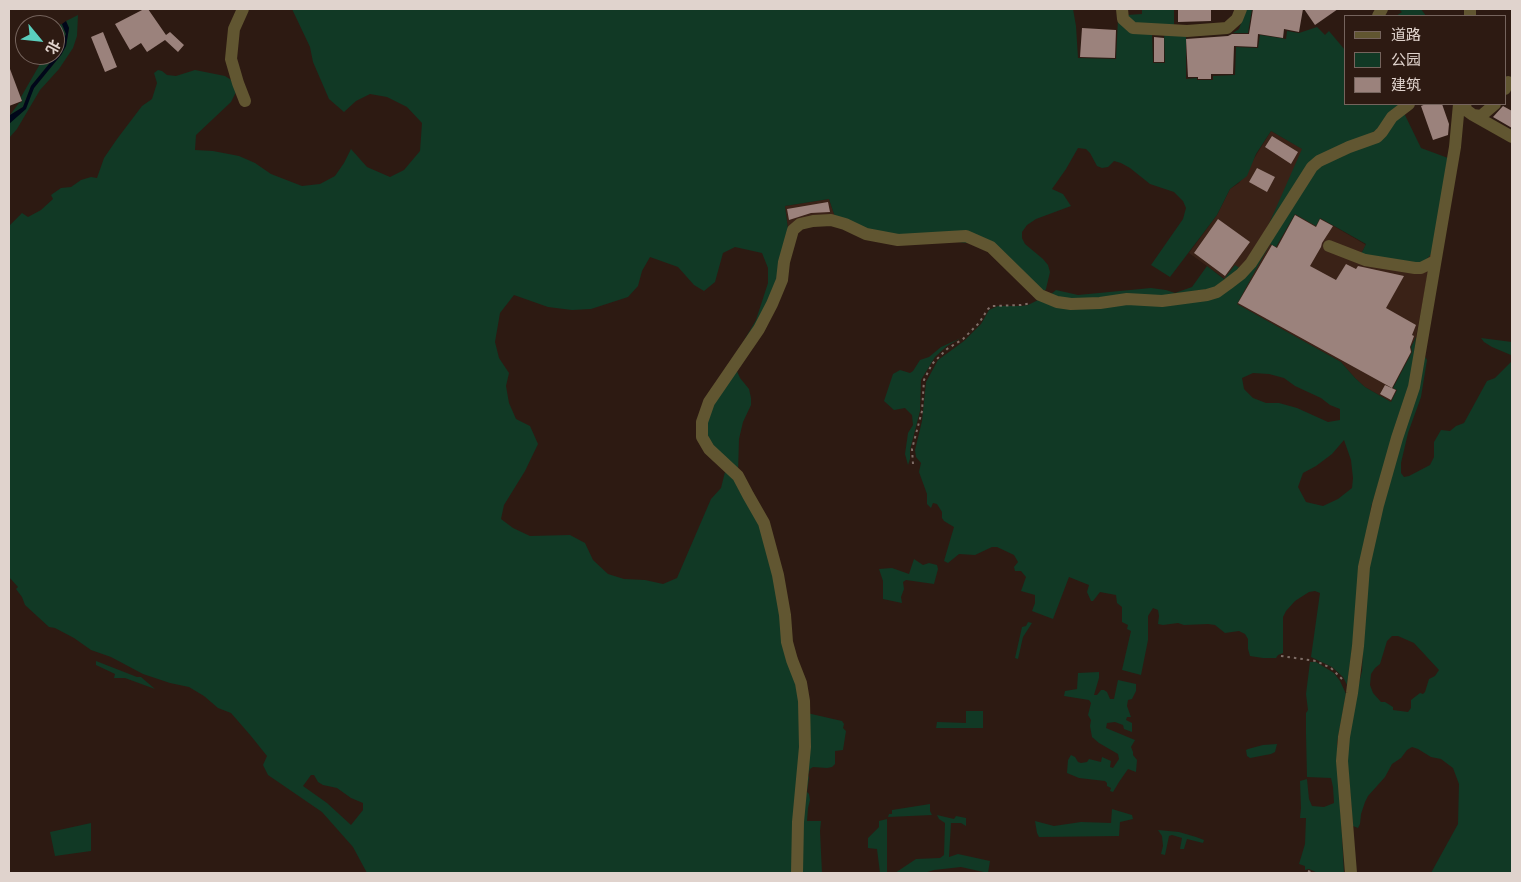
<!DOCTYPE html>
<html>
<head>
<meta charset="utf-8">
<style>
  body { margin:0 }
  #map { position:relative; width:1521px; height:882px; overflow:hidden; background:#2d1a12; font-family:"Source Sans 3","Noto Sans SC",sans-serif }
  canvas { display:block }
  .frame { position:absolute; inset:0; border:10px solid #e0d3cd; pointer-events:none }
  .legend { position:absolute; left:1344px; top:15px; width:162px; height:90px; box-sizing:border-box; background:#2d1a12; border:1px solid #75645d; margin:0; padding:6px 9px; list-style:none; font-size:15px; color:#e0d3cd }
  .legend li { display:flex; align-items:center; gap:10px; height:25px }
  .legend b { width:25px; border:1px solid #75645d }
  .north { position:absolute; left:15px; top:15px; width:50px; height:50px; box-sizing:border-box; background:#2d1a12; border:1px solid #75645d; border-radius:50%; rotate:118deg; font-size:14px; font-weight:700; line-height:20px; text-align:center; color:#e0d3cd }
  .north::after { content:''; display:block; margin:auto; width:18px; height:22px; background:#5acebd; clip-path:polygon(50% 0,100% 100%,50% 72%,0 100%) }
</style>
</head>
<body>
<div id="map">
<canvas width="1521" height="882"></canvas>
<div class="frame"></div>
<ul class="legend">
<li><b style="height:6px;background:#615631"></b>道路</li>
<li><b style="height:14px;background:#113925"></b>公园</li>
<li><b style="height:14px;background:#9b827c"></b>建筑</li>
</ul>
<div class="north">北</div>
</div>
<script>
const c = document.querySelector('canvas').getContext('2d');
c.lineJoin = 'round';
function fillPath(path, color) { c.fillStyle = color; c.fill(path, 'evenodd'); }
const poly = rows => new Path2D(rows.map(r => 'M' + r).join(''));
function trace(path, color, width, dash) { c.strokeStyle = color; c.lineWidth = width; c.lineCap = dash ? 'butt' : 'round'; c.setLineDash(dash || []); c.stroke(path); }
fillPath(poly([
  [1271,131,1303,149,1280,201,1253,256,1225,279,1189,253,1217,215,1230,189,1239,183],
  [829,199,835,217,788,229,785,206],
  [1295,214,1320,218,1366,245,1360,255,1432,253,1416,337,1411,347,1412,352,1393,387,1397,390,1391,402,1365,387,1355,378,1341,362,1236,304,1270,243,1277,246]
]), '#3a2217');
fillPath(poly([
  [292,9,1073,9,1076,26,1078,58,1116,59,1118,19,1152,33,1153,63,1165,63,1164,32,1186,34,1186,79,1197,78,1197,80,1213,80,1213,76,1235,75,1236,47,1258,48,1260,35,1286,39,1287,31,1299,33,1317,27,1325,35,1329,31,1345,50,1345,104,1404,104,1381,131,1320,157,1268,226,1302,149,1271,131,1256,154,1247,176,1230,189,1217,215,1170,277,1151,265,1183,219,1186,208,1183,201,1174,192,1150,184,1130,168,1121,163,1114,161,1108,167,1102,168,1097,166,1090,153,1086,149,1078,148,1066,169,1052,189,1063,194,1071,206,1036,219,1027,225,1022,232,1022,238,1025,244,1043,259,1048,265,1050,272,1046,289,1042,294,994,246,869,232,835,217,829,199,785,206,788,229,782,262,770,302,738,351,756,320,768,283,768,268,762,253,735,247,723,253,715,282,704,291,694,285,678,267,650,257,642,271,638,286,628,297,591,309,572,310,548,307,514,295,500,313,495,342,499,358,509,373,506,386,509,403,516,419,530,426,538,444,525,471,504,505,501,519,513,528,530,536,570,535,585,543,593,560,608,574,624,579,645,580,663,584,677,578,711,499,721,488,725,472,735,478,761,524,802,702,795,873,367,873,353,847,322,812,268,775,263,765,267,756,251,736,231,713,218,708,204,696,189,687,170,683,143,674,111,657,91,650,74,638,55,628,49,627,25,605,22,597,16,589,18,587,9,577,9,226,22,213,28,217,41,210,53,199,51,195,61,188,71,187,81,180,91,177,97,178,104,158,117,139,142,106,152,99,157,83,154,73,158,70,162,71,167,75,176,76,195,70,225,76,236,83,236,92,231,102,196,135,195,150,213,151,239,156,255,163,271,174,302,186,320,184,335,176,344,163,351,149,367,167,390,177,404,170,420,151,422,123,407,107,387,97,370,94,356,101,344,112,329,99,313,62,310,47],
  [311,775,314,775,318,782,323,785,337,788,351,798,363,803,363,810,351,825,327,803,303,786],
  [1174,9,1174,28,1138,28,1127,15,1142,14,1142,10],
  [1246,9,1252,9,1248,33,1233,33,1239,29],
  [1399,9,1421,9,1426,16,1396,16,1402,12],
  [78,15,77,36,73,48,59,69,40,90,17,129,9,138,9,124,15,117,20,114,34,88,61,55,66,46,69,28,66,21],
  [62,24,66,34,58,53,31,86,23,107,10,115,19,103,22,102,21,97,40,64,48,57,55,55,55,50,62,38,61,29,59,25],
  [1404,113,1421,148,1448,158,1432,253,1427,259,1422,263,1360,256,1366,244,1320,218,1316,226,1295,214,1276,247,1270,244,1237,304,1341,362,1355,378,1365,387,1391,402,1397,390,1393,388,1412,352,1411,347,1416,337,1411,383,1371,507,1347,685,1343,677,1332,667,1311,657,1320,593,1315,591,1309,592,1295,601,1286,611,1283,617,1283,653,1278,655,1276,658,1263,658,1250,656,1248,649,1248,639,1245,634,1239,631,1225,633,1215,625,1208,624,1184,625,1178,623,1163,625,1158,624,1159,616,1158,610,1153,608,1148,616,1148,640,1141,675,1122,670,1131,631,1127,629,1128,625,1122,622,1122,607,1117,603,1116,595,1100,592,1093,601,1091,601,1087,592,1089,585,1069,577,1053,619,1032,611,1035,603,1035,595,1021,591,1026,577,1021,571,1015,571,1014,567,1018,562,1014,555,997,547,992,547,975,555,959,554,948,563,944,561,954,527,944,521,942,518,942,512,937,504,933,503,931,508,927,504,927,494,919,472,921,463,916,457,915,450,922,421,926,382,938,360,964,341,981,324,989,310,998,306,1021,306,1028,305,1038,300,1101,305,1229,286,1313,169],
  [1253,373,1269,374,1284,378,1295,386,1321,398,1330,405,1340,409,1340,420,1328,422,1297,408,1279,403,1266,403,1253,398,1244,389,1242,378],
  [1344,440,1351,460,1353,478,1352,488,1338,499,1323,506,1306,502,1298,487,1303,473,1316,466,1332,454],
  [1235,265,1241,269,1207,292,1085,302,1050,295,1056,290,1078,295,1151,288,1166,290,1175,293,1192,287,1207,266,1224,279],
  [961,338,947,346,935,357,921,380,920,411,910,450,910,459,908,465,905,454,908,433,913,425,912,415,905,408,894,410,884,401,893,374,900,370,910,373,913,371,920,360,929,357,941,347],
  [1481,338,1512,342,1512,359,1511,355,1492,347,1484,342],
  [1424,355,1427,360,1421,397,1408,433,1401,463,1401,473,1404,477,1409,476,1430,465,1434,457,1434,442,1441,430,1450,431,1456,426,1464,423,1487,381,1495,378,1512,361,1512,873,1431,873,1458,824,1459,784,1453,768,1441,759,1431,757,1418,749,1412,747,1407,750,1401,758,1392,764,1385,777,1368,796,1365,802,1361,814,1360,824,1358,828,1353,826,1347,757,1352,710,1362,671,1365,599,1373,544],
  [1392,636,1398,636,1414,643,1439,670,1435,676,1429,679,1425,692,1423,694,1420,693,1411,700,1411,708,1408,712,1393,710,1393,707,1385,702,1381,702,1373,693,1370,685,1371,674,1375,668,1380,664,1387,641],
  [736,369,740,378,749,389,751,398,751,405,743,422,739,439,738,473,711,448,705,423,711,403],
  [914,559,923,565,929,563,937,565,938,569,934,584,906,580,903,582,904,589,901,597,902,603,883,599,883,581,879,569,892,568,909,574],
  [1028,622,1032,623,1023,637,1018,659,1015,658,1022,627,1026,626],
  [96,661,137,677,141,677,155,689,125,678,114,678,115,674,96,665],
  [1310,662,1316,662,1334,673,1340,681,1346,694,1337,743,1344,873,1318,873,1309,869,1305,870,1305,866,1299,864,1305,844,1306,818,1300,818,1301,808,1300,781,1307,779,1309,799,1312,806,1324,807,1334,803,1333,787,1331,778,1307,777,1306,734,1306,713,1308,710,1306,694],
  [1099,672,1099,678,1094,695,1097,695,1101,690,1104,690,1107,692,1110,699,1114,699,1118,680,1136,684,1136,691,1132,699,1128,700,1127,706,1131,717,1127,717,1126,720,1132,723,1132,732,1124,729,1123,725,1115,722,1107,723,1106,728,1135,740,1131,747,1133,752,1133,755,1137,760,1136,772,1128,769,1119,782,1113,792,1110,791,1111,788,1107,786,1107,783,1105,781,1079,778,1067,773,1068,760,1071,755,1075,757,1078,762,1081,763,1087,762,1089,759,1101,762,1102,757,1111,761,1110,767,1113,768,1119,759,1118,754,1099,743,1092,737,1090,726,1091,720,1088,715,1091,703,1089,700,1064,696,1065,691,1077,689,1078,673],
  [966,711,983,711,983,728,936,728,937,722,966,723],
  [807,713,842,721,844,724,843,728,846,731,843,750,835,751,835,764,832,767,827,768,813,767,810,769,808,775,809,778,807,792,809,794,810,800,808,808,807,821,821,821,820,831,822,873,799,873],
  [1277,744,1275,752,1271,754,1250,758,1247,756,1246,750,1248,749,1263,745],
  [930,804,930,811,932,815,888,817,889,814,892,814,892,810],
  [1112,809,1132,815,1133,819,1120,822,1119,836,1039,837,1037,833,1035,821,1054,826,1081,822,1111,823],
  [937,815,954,819,956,816,966,818,966,826,961,823,951,823,949,857,958,854,990,861,988,873,961,867,934,870,924,873,895,873,916,859,940,858,944,855,945,823,939,819],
  [887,819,887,873,880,873,877,849,868,848,868,838,879,827,879,821],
  [91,823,91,851,55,856,50,832],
  [1158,830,1179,832,1196,837,1204,840,1203,843,1187,839,1184,849,1180,849,1182,838,1172,835,1169,836,1165,855,1161,854,1163,846,1162,836]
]), '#113925');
fillPath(poly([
  [66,21,69,28,66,46,61,55,34,88,26,109,9,124,10,115,23,107,31,86,58,53,66,34,62,24]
]), '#00071a');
fillPath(poly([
  [144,9,148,9,166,35,170,32,184,45,178,52,165,40,147,52,141,43,130,50,115,24],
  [1178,9,1211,9,1211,21,1178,22],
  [1253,9,1303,9,1299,32,1284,29,1283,38,1258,34,1257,47,1234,46,1233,74,1211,74,1211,79,1198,79,1198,77,1188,77,1186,39,1228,36,1232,34,1249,34],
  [1304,9,1338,9,1315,25],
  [1082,28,1116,30,1115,58,1080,57],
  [103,32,117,67,105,72,91,37],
  [1154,37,1164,38,1164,62,1154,62],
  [9,69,10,69,22,101,9,106],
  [1426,104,1442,104,1449,124,1448,135,1433,140,1421,106],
  [1503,106,1512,111,1512,128,1493,117],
  [1272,136,1298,152,1291,164,1265,147],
  [1257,168,1275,177,1267,192,1249,182],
  [828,202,830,212,811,213,789,220,787,209],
  [1295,215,1316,227,1320,219,1333,226,1322,243,1321,247,1310,266,1336,280,1346,264,1356,269,1358,266,1404,276,1386,308,1416,325,1412,335,1414,336,1410,347,1411,352,1392,388,1238,303,1272,245,1277,248],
  [1218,219,1250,242,1225,276,1194,253],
  [1385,385,1396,390,1391,400,1380,394]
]), '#9b827c');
trace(poly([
  [913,464,912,449,922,411,924,380,932,364,947,349,963,339,979,323,988,309,992,306,1021,305,1031,303],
  [1281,656,1316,661,1331,668,1342,679],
  [1308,871,1313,873]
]), '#7f6e67', 2, [2.5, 4]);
trace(poly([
  [243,9,234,29,231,59,238,83,245,101],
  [1122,9,1123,19,1133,28,1187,31,1227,28,1237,19,1241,9],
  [1470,9,1470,16],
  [1378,16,1382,9],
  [1505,89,1508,82],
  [1465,104,1466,110,1473,115,1512,137],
  [1473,115,1481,116,1495,104],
  [1329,246,1365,260,1415,268,1421,268,1435,261],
  [797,873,798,822,805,747,804,701,801,683,792,660,787,642,785,615,778,575,764,523,748,495,738,476,709,449,702,437,702,422,709,402,759,329,772,304,782,280,784,262,793,230,800,224,813,221,831,220,845,224,866,234,898,240,966,236,991,247,1040,295,1057,302,1071,304,1100,303,1127,299,1162,301,1207,295,1217,292,1228,284,1241,274,1251,263,1312,167,1319,161,1349,147,1377,137,1382,132,1392,117,1409,104],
  [1351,873,1342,761,1344,737,1352,693,1358,646,1364,567,1378,505,1397,438,1414,387,1455,147,1459,104]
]), '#615631', 12);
</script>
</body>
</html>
